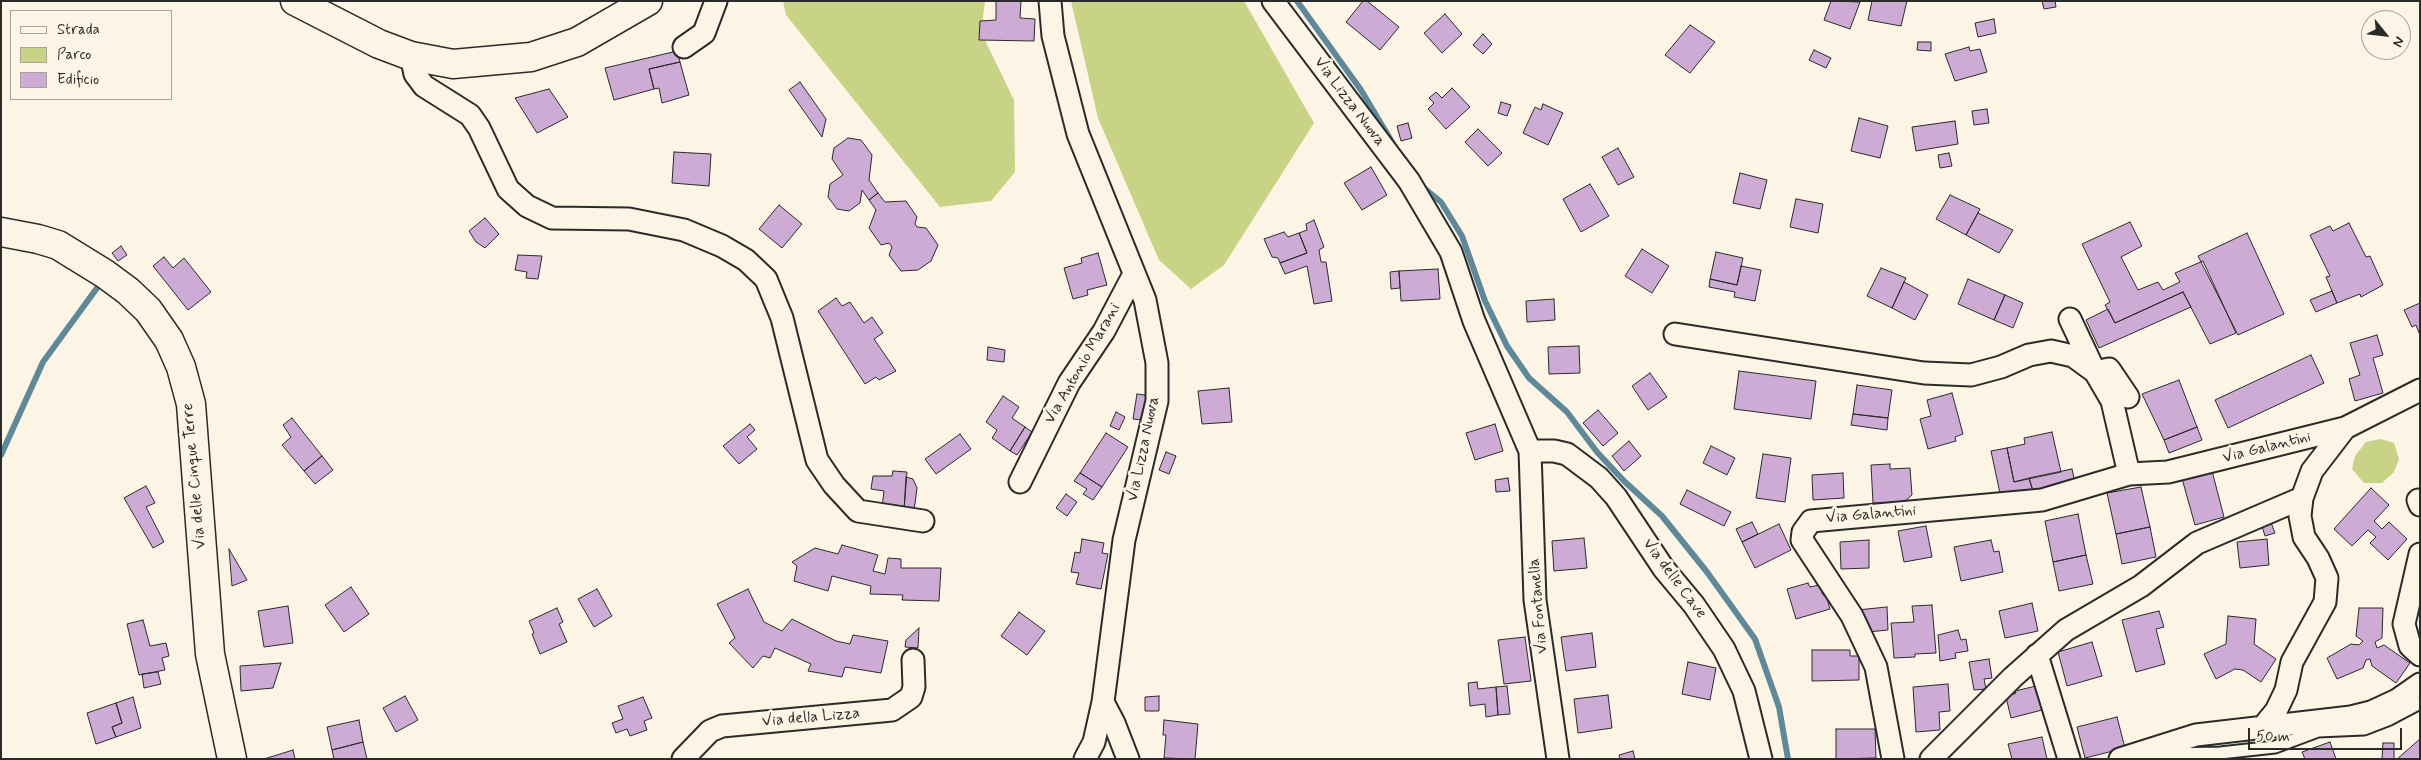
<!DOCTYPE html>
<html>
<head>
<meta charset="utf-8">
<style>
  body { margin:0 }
  #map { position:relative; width:2421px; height:760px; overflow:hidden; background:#fcf5e5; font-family:Mynerve,sans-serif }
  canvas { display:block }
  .frame { position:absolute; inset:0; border:2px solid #2b2b2b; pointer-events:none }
  .legend { position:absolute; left:10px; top:10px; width:162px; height:90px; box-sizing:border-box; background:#fcf5e5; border:1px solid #a8a49b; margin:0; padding:6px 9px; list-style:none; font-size:15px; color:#2b2b2b }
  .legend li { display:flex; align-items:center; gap:10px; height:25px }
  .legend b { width:25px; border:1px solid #a8a49b }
  .north { position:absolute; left:2361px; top:10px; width:50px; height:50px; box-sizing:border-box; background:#fcf5e5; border:1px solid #a8a49b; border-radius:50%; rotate:119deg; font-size:14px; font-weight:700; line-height:20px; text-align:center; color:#2b2b2b }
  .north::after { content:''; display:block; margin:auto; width:18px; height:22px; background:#2b2b2b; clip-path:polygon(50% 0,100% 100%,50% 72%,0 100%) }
  .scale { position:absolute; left:2248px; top:728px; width:154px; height:22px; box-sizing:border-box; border:2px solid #2b2b2b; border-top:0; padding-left:6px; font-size:15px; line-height:18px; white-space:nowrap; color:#2b2b2b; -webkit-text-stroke:4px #fcf5e5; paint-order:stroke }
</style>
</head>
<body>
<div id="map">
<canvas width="2421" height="760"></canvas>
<div class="frame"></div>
<ul class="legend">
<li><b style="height:6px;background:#fcf5e5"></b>Strada</li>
<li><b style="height:14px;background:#c8d386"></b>Parco</li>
<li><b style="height:14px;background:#ceabd5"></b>Edificio</li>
</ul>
<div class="north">N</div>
<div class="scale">50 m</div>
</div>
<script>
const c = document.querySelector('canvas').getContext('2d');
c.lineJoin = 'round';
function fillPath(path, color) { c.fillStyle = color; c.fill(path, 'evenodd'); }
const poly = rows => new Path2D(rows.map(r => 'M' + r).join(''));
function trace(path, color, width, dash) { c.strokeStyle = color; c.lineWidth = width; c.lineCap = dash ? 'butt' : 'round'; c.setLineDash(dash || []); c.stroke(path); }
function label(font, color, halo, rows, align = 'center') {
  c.font = font + ' Mynerve,sans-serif'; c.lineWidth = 5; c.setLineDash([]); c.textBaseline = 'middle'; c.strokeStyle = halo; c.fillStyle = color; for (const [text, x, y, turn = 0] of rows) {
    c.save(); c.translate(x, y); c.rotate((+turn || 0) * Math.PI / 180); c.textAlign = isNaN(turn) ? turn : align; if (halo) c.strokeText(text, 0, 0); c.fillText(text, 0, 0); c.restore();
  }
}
fillPath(poly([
  [783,1,985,1,981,32,1014,100,1015,172,991,201,940,207,786,15],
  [1071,1,1244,1,1314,123,1224,265,1191,289,1159,260,1098,118],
  [2381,439,2394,443,2399,459,2394,472,2382,483,2364,483,2352,469,2355,456,2366,442]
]), '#c8d386');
trace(poly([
  [1297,1,1361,90,1395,147],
  [1424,188,1441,202,1462,236,1485,301,1507,346,1529,378,1567,412,1597,452,1624,481,1662,516,1707,572,1755,639,1779,707,1788,759],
  [1,455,43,362,97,288]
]), '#5f8999', 6);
const building = poly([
  [996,1,1021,1,1020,18,1035,19,1034,41,979,40,980,21,996,20,996,1],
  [1363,1,1367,1,1399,27,1380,50,1346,22,1363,1],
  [1831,1,1860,2,1850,29,1824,20,1831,1],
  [1872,1,1907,1,1901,26,1868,20,1872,1],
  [2042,1,2055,1,2056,7,2044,9,2042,1],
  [1445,14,1462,34,1442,53,1424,33,1445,14],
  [1994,19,1996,33,1978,37,1975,23,1994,19],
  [1690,25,1715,42,1690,73,1665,55,1690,25],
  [1483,34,1492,44,1483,54,1473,45,1483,34],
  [1918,42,1931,42,1931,51,1917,50,1918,42],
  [1969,47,1970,51,1980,49,1987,72,1955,81,1945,54,1969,47],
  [1814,50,1831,58,1826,68,1809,60,1814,50],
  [677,51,680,62,649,69,654,89,614,100,605,68,677,51],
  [680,62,689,95,662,103,659,88,654,89,649,69,680,62],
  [800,82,826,119,822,137,789,90,800,82],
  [1452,88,1470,107,1446,129,1428,109,1434,103,1429,98,1436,92,1442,98,1452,88],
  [549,89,568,117,537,133,515,98,549,89],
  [1501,102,1511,105,1507,116,1498,113,1501,102],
  [1543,104,1563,113,1548,145,1523,133,1535,107,1541,110,1543,104],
  [1987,109,1989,123,1974,125,1972,111,1987,109],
  [1859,118,1888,126,1880,158,1851,151,1859,118],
  [1955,121,1958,144,1916,151,1912,127,1955,121],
  [1408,123,1412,138,1401,141,1397,126,1408,123],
  [1478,129,1502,153,1488,166,1465,142,1478,129],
  [848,138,861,140,872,155,869,180,878,193,869,200,862,190,860,203,849,211,837,209,828,197,830,184,843,175,832,159,834,148,848,138],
  [1618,148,1634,177,1618,185,1602,157,1618,148],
  [674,152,711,154,709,186,672,183,674,152],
  [1949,153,1952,166,1940,168,1938,155,1949,153],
  [1371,167,1387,195,1362,210,1344,183,1371,167],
  [1740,173,1767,180,1760,209,1733,203,1740,173],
  [1590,184,1609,216,1581,232,1563,199,1590,184],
  [878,193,885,202,906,201,917,217,915,224,917,227,926,228,938,245,931,261,918,270,901,271,889,255,892,247,889,243,881,245,869,228,876,210,869,200,878,193],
  [1950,195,1980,209,1966,235,1936,219,1950,195],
  [1796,199,1823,204,1818,233,1790,227,1796,199],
  [779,205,802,224,782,248,759,229,779,205],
  [1978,213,2013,230,1999,253,1966,235,1978,213],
  [485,218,499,234,485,248,476,242,469,231,485,218],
  [1314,220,1324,247,1319,250,1321,262,1326,262,1332,301,1314,304,1307,266,1285,274,1280,263,1307,253,1299,233,1307,230,1306,224,1314,220],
  [2130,222,2142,246,2121,257,2138,290,2158,282,2163,290,2180,282,2175,273,2203,261,2236,333,2210,344,2183,292,2115,323,2105,305,2110,302,2082,244,2130,222],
  [2349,223,2366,257,2370,256,2383,285,2361,297,2360,294,2337,303,2326,277,2330,276,2310,235,2330,226,2333,231,2349,223],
  [1284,232,1288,237,1299,233,1307,253,1280,263,1278,258,1272,257,1264,239,1284,232],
  [2247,233,2284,314,2238,335,2198,256,2247,233],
  [121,246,127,255,118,261,112,253,121,246],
  [1642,249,1669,266,1652,293,1625,276,1642,249],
  [1716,252,1743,258,1737,285,1710,279,1716,252],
  [1098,253,1107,285,1087,290,1088,295,1073,299,1064,268,1082,263,1081,258,1098,253],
  [518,255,542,256,538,279,526,278,527,272,515,270,518,255],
  [164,257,173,268,184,258,211,292,188,310,153,266,164,257],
  [1741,266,1761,270,1755,301,1734,297,1735,292,1709,287,1710,279,1737,285,1741,266],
  [1881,268,1906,278,1892,308,1867,296,1881,268],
  [1438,269,1440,299,1401,301,1399,271,1438,269],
  [1399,271,1400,288,1391,289,1390,272,1399,271],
  [1968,279,2005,295,1994,320,1958,304,1968,279],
  [1904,282,1928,295,1915,320,1892,308,1904,282],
  [2332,291,2337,303,2316,312,2310,300,2332,291],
  [2183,292,2191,307,2099,348,2086,320,2108,309,2115,323,2183,292],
  [2005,295,2023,303,2013,328,1994,320,2005,295],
  [836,298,842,306,850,302,864,323,872,317,883,333,874,339,896,371,879,380,876,377,865,384,818,311,836,298],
  [1554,299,1555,320,1527,322,1526,301,1554,299],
  [2420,303,2420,333,2419,333,2416,325,2412,327,2404,310,2420,303],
  [2377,335,2383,355,2373,358,2383,393,2355,401,2349,379,2360,375,2350,343,2377,335],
  [1579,346,1580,373,1549,374,1548,347,1579,346],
  [988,347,1005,350,1004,362,987,360,988,347],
  [2311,355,2324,383,2228,428,2215,400,2311,355],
  [1739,371,1816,381,1811,419,1734,409,1739,371],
  [1650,373,1667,397,1648,410,1632,386,1650,373],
  [2179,380,2197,427,2164,440,2142,394,2179,380],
  [1857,385,1892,390,1888,418,1853,414,1857,385],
  [1229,388,1232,422,1202,424,1198,391,1229,388],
  [1952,393,1963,434,1955,437,1956,441,1928,449,1920,419,1931,416,1927,400,1952,393],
  [1137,394,1153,396,1149,421,1133,419,1137,394],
  [1003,396,1019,407,1012,418,1025,427,1010,451,992,438,997,430,986,422,1003,396],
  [1598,410,1618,433,1603,446,1583,423,1598,410],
  [1116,412,1125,417,1119,430,1110,426,1116,412],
  [1853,414,1888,418,1887,430,1851,425,1853,414],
  [292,418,322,456,304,471,282,445,291,437,283,425,292,418],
  [750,424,755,430,747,437,757,449,739,464,723,446,750,424],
  [1495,424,1503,451,1475,460,1466,433,1495,424],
  [1025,427,1032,432,1017,455,1010,451,1025,427],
  [2197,427,2202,440,2169,453,2164,440,2197,427],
  [2052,432,2061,472,2014,482,2007,448,2025,444,2024,438,2052,432],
  [1106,433,1128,447,1102,487,1080,473,1106,433],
  [960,434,971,449,936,474,925,459,960,434],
  [1629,441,1641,456,1624,471,1612,456,1629,441],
  [1711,446,1735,458,1727,475,1703,463,1711,446],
  [2007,448,2014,482,2029,478,2033,491,2001,498,1991,451,2007,448],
  [1166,452,1176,456,1169,474,1159,470,1166,452],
  [1763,454,1791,458,1785,502,1756,498,1763,454],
  [322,456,333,470,315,484,304,471,322,456],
  [1890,464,1890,469,1910,468,1912,495,1904,502,1873,503,1871,465,1890,464],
  [2211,467,2224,517,2195,525,2181,475,2211,467],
  [2072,469,2075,482,2033,491,2029,478,2072,469],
  [893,471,907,472,904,510,882,508,884,491,871,489,873,476,892,476,893,471],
  [1080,473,1102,487,1093,500,1083,494,1087,489,1074,481,1080,473],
  [1843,473,1844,498,1813,500,1812,475,1843,473],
  [906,477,913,479,917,488,914,511,904,510,906,477],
  [1508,478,1510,491,1496,492,1495,480,1508,478],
  [146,486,155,503,146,507,164,542,153,548,124,498,146,486],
  [2141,487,2150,527,2116,534,2107,493,2141,487],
  [2371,488,2389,505,2374,521,2382,529,2389,522,2407,539,2388,560,2370,543,2376,537,2368,530,2352,546,2334,529,2371,488],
  [1687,490,1731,512,1724,526,1680,504,1687,490],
  [1066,494,1077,502,1067,516,1056,508,1066,494],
  [2078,514,2086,555,2053,562,2045,521,2078,514],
  [2270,520,2275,533,2265,536,2261,523,2270,520],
  [1752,522,1758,534,1742,542,1736,529,1752,522],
  [1779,524,1791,550,1755,568,1742,542,1779,524],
  [1926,526,1932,557,1904,562,1898,531,1926,526],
  [2150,527,2156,557,2122,564,2116,534,2150,527],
  [1584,538,1587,568,1554,571,1552,541,1584,538],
  [1082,539,1104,543,1102,553,1108,554,1101,589,1076,584,1079,573,1071,572,1075,552,1080,553,1082,539],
  [2267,539,2269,565,2240,568,2237,542,2267,539],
  [1869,540,1869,568,1841,569,1840,542,1869,540],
  [1991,540,1994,552,1999,551,2003,572,1961,581,1954,547,1991,540],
  [842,545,878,555,873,571,885,574,888,558,901,559,901,568,941,568,939,601,902,600,903,595,870,594,871,586,832,576,828,591,794,581,797,566,792,562,815,548,838,554,842,545],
  [229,549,247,580,232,586,229,549],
  [2086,555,2093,584,2059,591,2053,562,2086,555],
  [1808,583,1810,587,1819,585,1823,595,1826,595,1830,609,1796,619,1787,589,1808,583],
  [351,587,369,614,344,632,325,605,351,587],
  [597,589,612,616,594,627,578,599,597,589],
  [748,589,764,622,782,631,792,619,836,641,850,644,853,635,888,641,881,673,845,667,842,677,808,671,811,664,775,648,770,658,763,656,753,668,729,643,735,638,717,604,748,589],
  [2032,603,2038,631,2005,638,1999,611,2032,603],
  [1932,605,1936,653,1915,654,1915,657,1894,658,1891,623,1914,622,1912,606,1932,605],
  [288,606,293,643,264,647,258,611,288,606],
  [1887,607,1888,630,1868,632,1857,610,1887,607],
  [557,608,563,622,559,624,567,642,540,654,532,634,534,633,529,621,557,608],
  [2359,608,2383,608,2382,638,2375,642,2377,648,2384,645,2410,663,2396,683,2372,666,2370,659,2366,660,2363,668,2337,679,2327,658,2351,644,2359,645,2363,641,2356,636,2359,608],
  [2159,611,2164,627,2156,629,2165,664,2136,672,2122,620,2159,611],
  [1019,612,1045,631,1027,655,1001,636,1019,612],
  [2228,616,2256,619,2254,644,2276,659,2261,682,2243,670,2235,669,2216,679,2204,654,2226,644,2228,616],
  [143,620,150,646,166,643,169,656,162,658,165,670,139,675,127,624,143,620],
  [919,628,918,648,905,647,906,640,919,628],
  [1958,630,1961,640,1966,639,1968,651,1955,653,1956,658,1940,661,1938,635,1958,630],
  [1592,633,1596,667,1566,671,1561,637,1592,633],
  [1525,637,1531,681,1504,684,1498,640,1525,637],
  [2092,642,2102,676,2067,686,2058,652,2092,642],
  [1812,650,1850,650,1850,656,1859,656,1859,680,1812,681,1812,650],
  [1989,659,1992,678,1984,679,1986,689,1974,690,1969,662,1989,659],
  [1688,662,1716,668,1710,700,1682,694,1688,662],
  [281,663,273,688,241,691,240,666,281,663],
  [158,672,161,684,144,688,142,674,158,672],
  [1477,682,1478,689,1496,687,1498,715,1486,717,1485,704,1470,706,1468,683,1477,682],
  [1948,684,1950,711,1939,712,1940,730,1916,732,1913,687,1948,684],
  [1507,686,1510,714,1498,715,1496,687,1507,686],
  [2036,686,2042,710,2011,718,2006,697,2016,693,2015,691,2036,686],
  [1608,695,1612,728,1578,733,1574,699,1608,695],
  [405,696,418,720,396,732,383,708,405,696],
  [1159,696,1159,711,1145,711,1145,697,1159,696],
  [133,697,141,728,116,737,112,727,122,723,116,703,133,697],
  [643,697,652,718,644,721,647,730,630,736,627,729,616,733,612,723,623,719,618,706,643,697],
  [116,703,122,723,112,727,116,737,96,744,87,713,116,703],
  [2117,717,2125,748,2085,758,2077,727,2117,717],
  [359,720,363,742,332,750,327,727,359,720],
  [1164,720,1198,724,1195,759,1164,758,1166,735,1163,735,1164,720],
  [1836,729,1875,729,1876,758,1836,759,1836,729],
  [2042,737,2047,759,2012,759,2008,744,2042,737],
  [2420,739,2420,759,2397,759,2420,739],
  [363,742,367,759,334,759,332,750,363,742],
  [2330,742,2336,759,2305,759,2302,752,2330,742],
  [2383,743,2394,743,2394,759,2382,759,2383,743],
  [293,750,295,759,264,759,293,750],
  [1633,751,1635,759,1620,759,1619,755,1633,751]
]);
fillPath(building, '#ceabd5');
trace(building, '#2b2b2b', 1);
const service = poly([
  [2157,752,2164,754,2220,753,2275,747,2318,731,2364,729,2390,719,2420,703]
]);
const minor = poly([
  [1050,1,1053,36,1078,134,1145,300,1157,363,1157,401,1124,540,1103,702,1094,742,1085,759],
  [1273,1,1409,181,1451,252,1474,321,1530,451,1535,600,1558,759],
  [684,47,704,33,716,1],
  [411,56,415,74,424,86,470,115,479,128,508,189,527,206,552,218,629,219,684,230,722,246,746,260,766,279,782,318,817,460,834,485,858,511,923,521],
  [2070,319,2095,372,2109,369,2128,397],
  [1675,334,1924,373,1971,375,2001,367,2029,355,2051,351,2073,356,2095,372,2112,401,2129,474],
  [1530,451,1554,451,1567,454,1599,478,1616,497,1664,569,1694,605,1724,649,1744,691,1761,759],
  [1020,482,1069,383,1104,331,1134,274],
  [2418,500,2420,505],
  [2420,554,2404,624,2410,646,2420,655],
  [2037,655,2069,759],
  [1103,702,1114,723,1128,759],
  [2262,728,2276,711,2286,690,2292,662,2325,602,2327,578,2318,558,2304,537,2300,516,2302,498,2312,471,2345,428,2420,390],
  [683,759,710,731,722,726,892,710,911,697,914,687,913,660],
  [1893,759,1876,667,1852,616,1802,540,1803,532,1811,521,2042,500,2129,474,2168,472,2345,428],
  [1931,759,2013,677,2066,630,2141,586,2197,543,2302,498],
  [2120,759,2196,735,2351,717,2371,712,2397,700,2420,684]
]);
const secondary = poly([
  [295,1,379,44,411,56,453,64,531,57,577,42,648,1],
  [1,232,38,239,58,245,105,274,128,291,148,310,169,340,181,367,191,404,210,654,232,759]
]);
trace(service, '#2b2b2b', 15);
trace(minor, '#2b2b2b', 25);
trace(secondary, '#2b2b2b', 31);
trace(service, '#fcf5e5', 11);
trace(minor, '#fcf5e5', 21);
trace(secondary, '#fcf5e5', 28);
label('16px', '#2b2b2b', '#fcf5e5', [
  ["Via Lizza Nuova",1349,102,53],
  ["Via Antonio Marani",1083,364,-60],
  ["Via Galantini",2267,448,-14],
  ["Via Lizza Nuova",1144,449,-78],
  ["Via delle Cinque Terre",195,476,-95],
  ["Via Galantini",1871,515,-5],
  ["Via delle Cave",1674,579,53],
  ["Via Fontanella",1539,606,-95],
  ["Via della Lizza",811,718,-5]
]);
</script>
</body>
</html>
